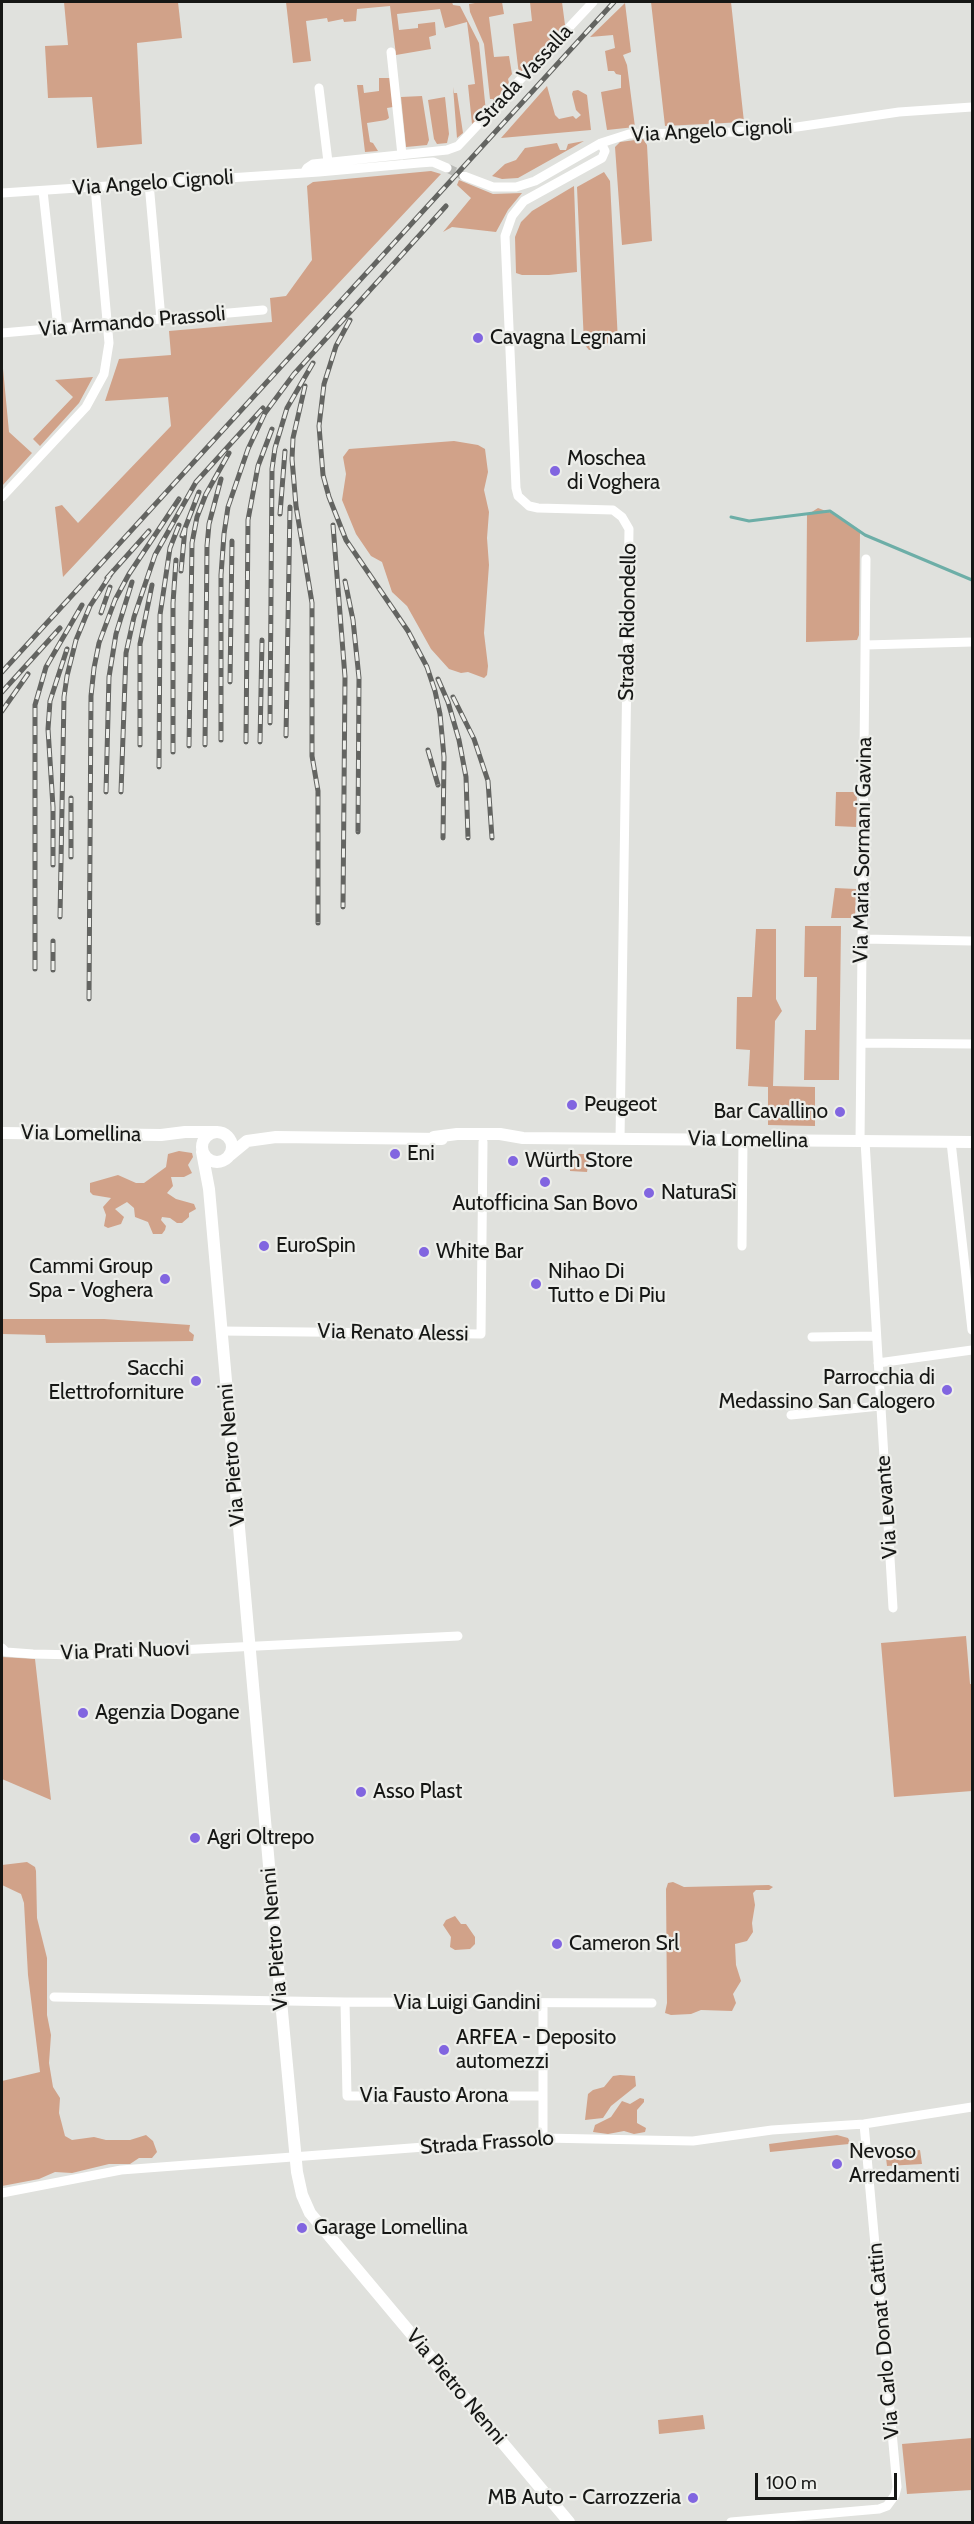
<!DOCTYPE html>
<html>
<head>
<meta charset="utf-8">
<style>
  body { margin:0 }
  #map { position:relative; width:974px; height:2524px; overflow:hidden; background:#e0e1dd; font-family:Cabin,sans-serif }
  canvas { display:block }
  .frame { position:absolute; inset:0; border:3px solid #161715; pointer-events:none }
  .scale { position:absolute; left:755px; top:2473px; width:142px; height:27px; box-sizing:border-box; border:3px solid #161715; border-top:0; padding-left:8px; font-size:18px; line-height:21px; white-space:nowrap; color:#161715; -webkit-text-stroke:4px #edeeea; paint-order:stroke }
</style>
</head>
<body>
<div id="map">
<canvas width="974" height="2524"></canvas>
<div class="frame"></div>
<div class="scale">100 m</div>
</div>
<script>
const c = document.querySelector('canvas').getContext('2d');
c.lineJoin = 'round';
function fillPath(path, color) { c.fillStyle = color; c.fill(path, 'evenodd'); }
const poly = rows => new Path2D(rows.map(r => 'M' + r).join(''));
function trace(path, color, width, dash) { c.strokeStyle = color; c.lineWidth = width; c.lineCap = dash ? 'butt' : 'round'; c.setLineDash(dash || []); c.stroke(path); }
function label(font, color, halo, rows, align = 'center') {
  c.font = font + ' Cabin,sans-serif'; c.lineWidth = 4.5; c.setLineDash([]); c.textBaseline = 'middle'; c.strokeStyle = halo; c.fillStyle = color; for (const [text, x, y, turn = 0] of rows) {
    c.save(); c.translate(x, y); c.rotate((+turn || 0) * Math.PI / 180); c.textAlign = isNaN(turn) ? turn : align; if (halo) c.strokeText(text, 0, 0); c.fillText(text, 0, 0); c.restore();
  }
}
fillPath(poly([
  [64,2,178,2,182,38,137,43,142,144,97,148,92,97,48,98,45,46,68,45],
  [286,2,452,2,453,5,460,6,479,43,486,112,472,124,468,85,475,84,467,22,445,28,440,9,397,14,399,30,418,28,418,24,435,22,436,35,429,37,431,49,396,55,390,6,357,9,356,21,344,22,343,19,328,22,327,18,306,21,311,61,293,63],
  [481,2,502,2,504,14,489,17,494,57,509,56,512,74,508,79,510,87,494,106,493,99,490,99,484,44,470,12,469,4],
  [530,2,562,2,565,25,548,43,548,46,519,75,513,24,532,21],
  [651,2,731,2,744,122,665,126],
  [625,3,631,52,623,55,627,65,635,127,607,130,601,92,621,88,621,75,616,74,614,71,608,71,605,51,615,48,613,35,590,37],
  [379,78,390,78,393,107,387,108,389,118,386,120,367,123,370,142,373,143,378,151,365,152,357,85,363,85,364,93,379,91],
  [547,86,555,115,559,119,573,116,576,119,581,115,576,110,572,94,573,91,578,90,587,95,591,130,501,138],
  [453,87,454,93,457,93,463,133,457,138],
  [422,96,429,140,427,145,406,147,401,97],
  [445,97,449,134,447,143,437,144,434,139,428,100],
  [643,139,647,145,652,241,622,245,615,147,620,142],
  [584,141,518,178,502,179,492,176,505,164,516,160,525,148,557,143,560,150,566,150,568,144],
  [431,171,441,174,63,577,55,507,62,505,78,523,171,426,168,397,105,401,119,359,171,355,169,331,272,322,270,298,286,296,312,260,307,186,313,182],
  [604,172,610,181,618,342,603,344,601,349,589,350,584,344,577,187],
  [459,180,493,194,522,193,508,210,496,232,452,227,443,232,471,198,457,185],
  [574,186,577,272,549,275,522,275,516,273,515,237,521,222,532,211],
  [2,358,9,432,32,453,2,486],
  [93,377,79,403,40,446,33,439,73,397,55,380],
  [454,441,478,445,485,449,488,472,484,490,489,512,487,538,489,565,484,633,488,666,487,675,484,678,468,672,461,673,449,669,431,649,407,606,392,592,382,562,371,556,356,534,342,500,346,474,343,457,349,449],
  [818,508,831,513,860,532,859,635,857,640,806,642,807,515],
  [836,792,857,792,856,827,835,826],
  [835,888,856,889,855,918,831,918],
  [805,926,841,926,839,1080,804,1080,805,1030,816,1030,817,977,804,977],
  [756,929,776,929,776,999,782,1011,775,1021,773,1086,815,1087,815,1126,768,1125,768,1087,748,1086,750,1050,736,1049,737,997,752,997],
  [179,1151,192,1153,193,1157,188,1165,192,1173,184,1177,171,1177,173,1186,167,1193,176,1199,194,1204,196,1209,189,1213,189,1217,182,1223,177,1223,170,1218,162,1217,161,1220,166,1226,165,1230,162,1234,153,1234,148,1222,135,1217,134,1208,127,1202,115,1209,124,1217,121,1224,108,1228,104,1226,106,1215,103,1207,111,1198,93,1195,90,1192,90,1183,118,1175,136,1183,144,1183,166,1167,168,1154],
  [570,1154,590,1154,587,1172,570,1171],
  [2,1319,104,1319,190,1325,189,1331,194,1335,193,1341,46,1343,45,1335,2,1334],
  [966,1636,970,1684,972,1684,972,1791,894,1797,881,1643],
  [2,1657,35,1659,51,1800,2,1779],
  [27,1862,35,1867,36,1871,37,1918,47,1958,47,2015,51,2035,49,2063,53,2087,60,2098,59,2113,65,2136,72,2140,94,2137,106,2140,130,2140,146,2135,153,2141,157,2152,152,2158,139,2158,130,2164,109,2164,72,2173,55,2172,39,2179,2,2186,2,2081,40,2072,28,1975,24,1903,21,1894,2,1885,2,1865],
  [673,1882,684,1887,769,1885,773,1887,769,1890,756,1890,753,1893,755,1905,752,1923,753,1932,747,1941,735,1944,736,1965,741,1981,733,1994,736,2003,732,2011,701,2010,691,2014,671,2015,665,2013,667,2003,666,1889,668,1883],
  [455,1916,461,1924,466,1924,475,1937,475,1944,470,1949,455,1950,450,1947,451,1937,443,1925,446,1920],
  [620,2075,635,2076,636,2086,611,2106,603,2118,585,2120,588,2094,593,2090,604,2087,613,2076],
  [640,2098,644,2099,644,2102,637,2110,637,2123,646,2128,645,2132,634,2134,624,2131,608,2134,593,2132,595,2125,611,2117,622,2101,630,2104],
  [837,2135,848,2138,854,2151,851,2152,849,2144,770,2152,769,2144],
  [920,2150,922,2164,887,2166,886,2158,901,2156,901,2152],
  [703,2415,705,2429,659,2434,658,2420],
  [972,2438,972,2490,907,2494,902,2444]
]), '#d1a289');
trace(poly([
  [731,517,749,521,830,511,865,535,972,580]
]), '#6daea7', 3);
trace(poly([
  [447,168,464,176]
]), '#b8b9b5', 9, [9, 4.5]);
trace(poly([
  [391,52,402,155],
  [319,88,328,162],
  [601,143,605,151,602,158,524,201,512,216,505,236,516,488,518,496,529,506,538,508,613,510,622,517,629,529,620,1139],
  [304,173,307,168,313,164,447,150,458,146,593,2],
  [464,176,493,187,516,187,535,181,601,143,629,134,734,132,797,127,899,112,972,107],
  [149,183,161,319],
  [43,191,58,328],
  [2,193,319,172,419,163,433,162,447,168],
  [2,333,263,310],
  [2,497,86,407,104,374,109,343,95,187],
  [866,645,972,642],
  [862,939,972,941],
  [861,1043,972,1044],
  [860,1141,866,559],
  [865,1141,893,1608],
  [951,1142,972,1330],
  [742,1246,743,1140],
  [221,1331,481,1334,483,1142],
  [812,1337,876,1336],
  [878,1363,972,1350],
  [791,1415,880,1406],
  [2,1648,6,1652,33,1654,78,1655,458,1636],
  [54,1997,345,2002,652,2003],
  [345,2002,347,2096,543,2096,543,2003],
  [543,2138,543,2096],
  [2,2193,121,2170,543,2138,693,2141,772,2130,864,2124,972,2107],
  [731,2522,879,2509,887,2506,895,2495,897,2487,864,2124]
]), '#fff', 9);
trace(poly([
  '202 1147a15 15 0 1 1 30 0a15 15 0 1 1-30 0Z',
  [2,1133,161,1135,185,1132,216,1132],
  [434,1137,457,1134,500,1134,523,1138,972,1142],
  [202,1152,209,1189,281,2001,297,2172,302,2195,310,2213,569,2522],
  [230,1155,247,1141,276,1137,442,1139]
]), '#fff', 12);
const rail = poly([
  [350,320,336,346,324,384,319,426,323,475,329,497,346,540,408,631,427,667,435,691,440,714,444,757,443,838],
  [305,386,293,438,292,459,296,506,312,603,312,756,318,791,318,923],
  [280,514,285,451],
  [333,525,345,677,343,907],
  [182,536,199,492],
  [181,571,185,529],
  [107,578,149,531],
  [345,581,353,620,359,678,358,832],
  [101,613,110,587],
  [2,672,614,2],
  [438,679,448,702,459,740,466,777,468,838],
  [230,682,232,541],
  [2,692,60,628],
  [453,697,474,739,488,781,492,838],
  [2,711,28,674],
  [270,723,272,469,275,448,287,408,313,363],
  [286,736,290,507],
  [221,740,221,575,224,534,228,507,248,449,265,413,294,374,446,206],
  [246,742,248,520,258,466,272,429],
  [260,742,262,640],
  [140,745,140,644,152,585],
  [205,745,207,546,209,524,221,479],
  [189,746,192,543,197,517,206,494,229,453],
  [428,750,438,785],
  [173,752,173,603,176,560],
  [159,767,160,615,170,548,179,525],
  [106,792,109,677,116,634,132,582],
  [121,792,126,653,134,617,155,555,196,482,263,408],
  [71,857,71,798],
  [53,865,53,807,48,729,50,701,67,649],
  [60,917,64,697,67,676,76,640,90,606,113,571],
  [35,969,35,705,46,667,82,605],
  [53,970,53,941],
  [89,999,91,696,94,668,99,643,115,600,129,574,179,499]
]);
trace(rail, '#636461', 5);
trace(rail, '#edeeea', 3, [9]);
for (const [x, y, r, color] of [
  [478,338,6,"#8165e0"],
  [555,471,6,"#8165e0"],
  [572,1105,6,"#8165e0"],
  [840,1112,6,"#8165e0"],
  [395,1154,6,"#8165e0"],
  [513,1161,6,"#8165e0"],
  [545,1182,6,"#8165e0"],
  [649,1193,6,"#8165e0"],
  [264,1246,6,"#8165e0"],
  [424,1252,6,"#8165e0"],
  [165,1279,6,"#8165e0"],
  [536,1284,6,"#8165e0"],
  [196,1381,6,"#8165e0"],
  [947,1390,6,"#8165e0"],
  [83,1713,6,"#8165e0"],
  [361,1792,6,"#8165e0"],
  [195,1838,6,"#8165e0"],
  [557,1944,6,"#8165e0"],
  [444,2050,6,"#8165e0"],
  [837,2164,6,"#8165e0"],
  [302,2228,6,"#8165e0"],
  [693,2498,6,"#8165e0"]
]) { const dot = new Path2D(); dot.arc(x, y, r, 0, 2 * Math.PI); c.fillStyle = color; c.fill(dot); trace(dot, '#edeeea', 2); }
label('21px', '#161715', '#edeeea', [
  ["Strada Vassalla",524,76,-47],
  ["Via Angelo Cignoli",712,131,-3],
  ["Via Angelo Cignoli",153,183,-4],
  ["Via Armando Prassoli",132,322,-5],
  ["Strada Ridondello",628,622,-89],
  ["Via Maria Sormani Gavina",863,850,-89],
  ["Via Lomellina",81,1134,1],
  ["Via Lomellina",748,1140,1],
  ["Via Renato Alessi",393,1333,1],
  ["Via Pietro Nenni",232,1455,-95],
  ["Via Levante",887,1507,-94],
  ["Via Prati Nuovi",125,1651,-2],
  ["Via Pietro Nenni",275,1939,-95],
  ["Via Luigi Gandini",467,2003],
  ["Via Fausto Arona",434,2096],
  ["Strada Frassolo",487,2143,-4],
  ["Via Carlo Donat Cattin",884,2341,-95],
  ["Via Pietro Nenni",456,2387,50]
]);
label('21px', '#161715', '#edeeea', [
  ["Cavagna Legnami",490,338],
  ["Moschea",567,459],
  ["di Voghera",567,483],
  ["Peugeot",584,1105],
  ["Bar Cavallino",828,1112,"right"],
  ["Eni",407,1154],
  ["Würth Store",525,1161],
  ["NaturaSì",661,1193],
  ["Autofficina San Bovo",545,1204,"center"],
  ["EuroSpin",276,1246],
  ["White Bar",436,1252],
  ["Cammi Group",153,1267,"right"],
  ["Spa - Voghera",153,1291,"right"],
  ["Nihao Di",548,1272],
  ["Tutto e Di Piu",548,1296],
  ["Sacchi",184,1369,"right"],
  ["Elettroforniture",184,1393,"right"],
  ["Parrocchia di",935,1378,"right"],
  ["Medassino San Calogero",935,1402,"right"],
  ["Agenzia Dogane",95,1713],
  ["Asso Plast",373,1792],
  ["Agri Oltrepo",207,1838],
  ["Cameron Srl",569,1944],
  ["ARFEA - Deposito",456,2038],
  ["automezzi",456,2062],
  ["Nevoso",849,2152],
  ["Arredamenti",849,2176],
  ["Garage Lomellina",314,2228],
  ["MB Auto - Carrozzeria",681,2498,"right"]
], 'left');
</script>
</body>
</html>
